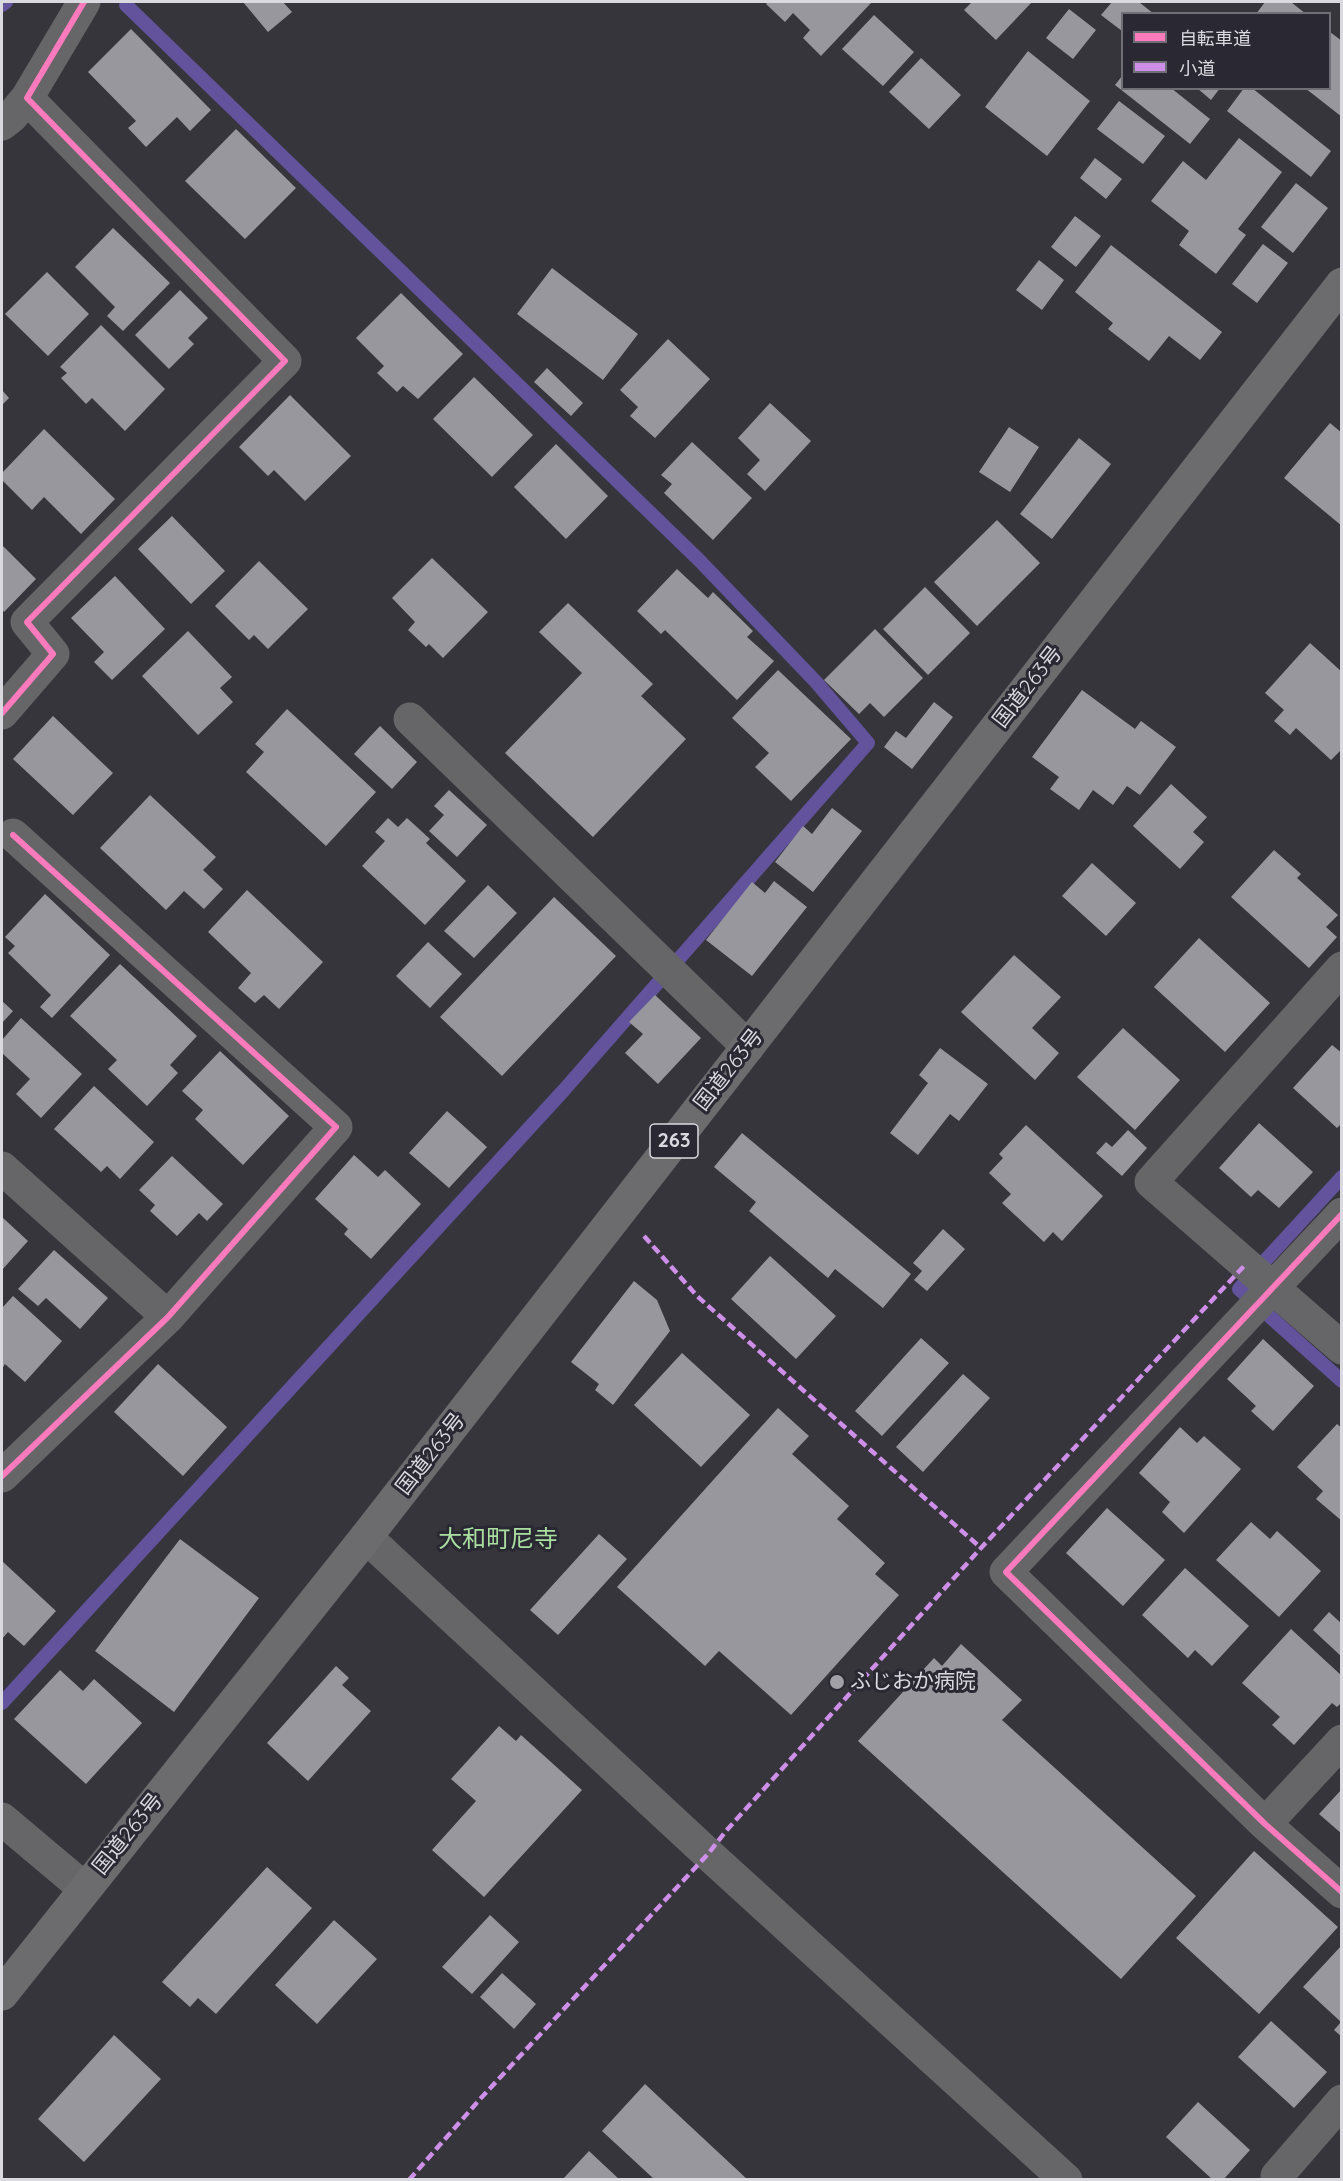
<!DOCTYPE html>
<html>
<head>
<meta charset="utf-8">
<style>
  body { margin:0 }
  #map { position:relative; width:1343px; height:2181px; overflow:hidden; background:#36353b; font-family:Quicksand,"Noto Sans JP",sans-serif }
  canvas { display:block }
  .frame { position:absolute; inset:0; border:3px solid #dad9e0; pointer-events:none }
  .legend { position:absolute; left:1121px; top:12px; width:210px; height:78px; box-sizing:border-box; background:#2a2933; border:2px solid #706f78; margin:0; padding:8px 10px; list-style:none; font-size:18px; color:#dad9e0 }
  .legend li { display:flex; align-items:center; gap:12px; height:30px }
  .legend b { width:30px; border:2px solid #706f78 }
</style>
</head>
<body>
<div id="map">
<canvas width="1343" height="2181"></canvas>
<div class="frame"></div>
<ul class="legend">
<li><b style="height:8px;background:#fd7abc"></b>自転車道</li>
<li><b style="height:8px;background:#ce8fe9"></b>小道</li>
</ul>
</div>
<script>
const c = document.querySelector('canvas').getContext('2d');
c.lineJoin = 'round';
const poly = rows => new Path2D(rows.map(r => 'M' + r).join(''));
function trace(path, color, width, dash) { c.strokeStyle = color; c.lineWidth = width; c.lineCap = dash ? 'butt' : 'round'; c.setLineDash(dash || []); c.stroke(path); }
function fillPath(path, color) { c.fillStyle = color; c.fill(path, 'evenodd'); }
function label(font, color, halo, rows, align = 'center') {
  c.font = font + ' Quicksand,"Noto Sans JP",sans-serif'; c.lineWidth = 6; c.setLineDash([]); c.textBaseline = 'middle'; c.strokeStyle = halo; c.fillStyle = color; for (const [text, x, y, turn = 0] of rows) {
    c.save(); c.translate(x, y); c.rotate((+turn || 0) * Math.PI / 180); c.textAlign = isNaN(turn) ? turn : align; if (halo) c.strokeText(text, 0, 0); c.fillText(text, 0, 0); c.restore();
  }
}
trace(poly([
  [2,5,6,2],
  [1342,1177,1239,1289,1342,1381],
  [2,1703,564,1090,868,743,816,682,699,560,126,5]
]), '#63539d', 14);
fillPath(poly([
  [243,2,283,2,292,12,268,32],
  [768,2,869,2,871,3,821,56,803,38,810,30,793,13,785,22,766,4],
  [972,2,1032,2,996,40,964,10],
  [1112,2,1139,2,1154,14,1122,14,1122,31,1101,15],
  [1265,2,1291,2,1306,14,1256,14],
  [1069,9,1096,30,1073,59,1046,38],
  [874,15,914,52,883,86,842,49],
  [131,29,211,110,190,131,177,117,146,147,128,128,136,121,88,72],
  [1330,32,1342,41,1342,117,1305,88,1330,88],
  [1028,51,1090,101,1047,156,985,107],
  [921,58,961,95,929,129,889,92],
  [1122,76,1122,88,1171,88,1210,119,1190,144,1115,85],
  [1197,88,1220,88,1211,100],
  [1244,88,1252,88,1331,151,1311,177,1227,111],
  [1119,101,1165,136,1143,164,1097,129],
  [236,129,296,188,245,239,185,181],
  [1239,138,1282,172,1238,229,1246,235,1216,274,1179,245,1189,231,1151,201,1183,161,1206,180],
  [1095,158,1122,179,1106,199,1080,178],
  [1296,183,1328,208,1293,253,1261,227],
  [1075,216,1101,236,1076,267,1051,247],
  [113,228,170,283,123,331,107,316,115,307,75,267],
  [1263,244,1288,263,1257,303,1232,284],
  [1111,245,1222,332,1200,360,1169,336,1149,361,1108,329,1113,323,1075,292],
  [1039,260,1064,280,1042,310,1016,290],
  [552,268,638,334,603,380,517,314],
  [47,272,89,314,48,356,5,314],
  [180,290,208,318,188,338,194,344,169,369,135,335],
  [401,293,463,354,418,399,403,386,397,392,377,373,384,366,356,338],
  [101,325,165,389,125,431,92,398,86,404,61,378,67,373,60,367],
  [668,339,710,379,655,438,630,416,638,407,620,390],
  [547,368,583,403,571,416,534,382],
  [474,377,533,435,492,477,433,419],
  [2,390,9,398,2,405],
  [290,395,351,456,305,501,274,470,268,476,239,447],
  [770,403,811,441,765,491,747,474,760,460,738,438],
  [1330,423,1342,433,1342,526,1284,478],
  [1009,427,1039,447,1010,492,979,472],
  [44,429,115,499,81,534,44,497,32,510,2,480,2,473],
  [1079,438,1111,464,1052,539,1020,514],
  [692,442,752,498,713,540,664,493,672,484,661,475],
  [556,444,608,496,566,539,514,487],
  [172,516,225,571,191,604,138,549],
  [997,520,1040,563,977,626,934,582],
  [2,545,36,579,4,612,2,609],
  [432,558,488,612,443,658,429,644,426,647,408,630,415,622,392,598],
  [259,561,308,609,268,649,254,635,249,640,215,606],
  [677,569,708,598,713,592,753,631,747,637,774,661,737,700,665,630,661,634,637,611],
  [115,576,165,629,112,680,94,662,104,652,71,618],
  [925,587,970,633,928,675,883,629],
  [568,603,653,684,641,696,686,739,593,837,505,753,582,673,539,632],
  [875,629,923,678,884,717,870,703,859,714,824,680],
  [188,631,232,677,220,688,233,702,198,735,142,676],
  [1310,643,1342,672,1342,749,1331,760,1296,728,1290,735,1274,721,1284,710,1265,693],
  [778,670,851,739,791,801,755,767,769,753,732,718],
  [1082,690,1135,729,1141,721,1176,747,1140,795,1127,786,1113,805,1093,790,1079,810,1050,789,1059,777,1032,757],
  [934,702,953,717,912,769,884,747,896,731,906,738],
  [287,709,376,792,326,846,246,772,264,752,255,744],
  [53,716,113,773,73,815,13,759],
  [380,726,417,762,392,789,354,754],
  [1171,784,1207,817,1193,832,1204,842,1180,869,1133,826],
  [449,790,487,825,457,857,429,831,444,815,434,806],
  [150,795,216,857,203,870,223,889,204,909,184,891,166,910,100,848],
  [832,808,862,831,813,892,775,862,803,826,812,834],
  [388,818,398,827,407,818,430,839,426,843,466,881,425,925,362,866,385,841,375,832],
  [1274,850,1301,874,1297,878,1338,915,1326,927,1337,937,1309,968,1231,897],
  [1092,863,1136,903,1106,936,1062,896],
  [774,881,807,907,752,976,706,940,752,882,765,893],
  [488,885,517,913,474,958,444,931],
  [247,890,323,962,279,1009,264,995,255,1003,238,988,251,973,208,932],
  [45,894,110,955,52,1018,40,1007,51,995,8,953,15,946,5,937],
  [554,897,616,956,502,1076,440,1017],
  [1199,938,1270,1003,1225,1052,1154,987],
  [428,942,462,974,430,1008,396,976],
  [1014,955,1061,997,1032,1028,1059,1053,1035,1080,961,1012],
  [120,964,197,1036,170,1065,178,1073,147,1106,108,1069,117,1060,70,1016],
  [655,995,701,1038,658,1084,625,1053,643,1034,629,1022],
  [2,1001,13,1011,2,1023],
  [21,1018,82,1074,41,1118,16,1094,30,1079,2,1053,2,1040],
  [1123,1028,1180,1080,1135,1130,1077,1077],
  [1332,1045,1342,1053,1342,1123,1337,1128,1293,1088],
  [940,1048,988,1084,959,1121,950,1114,918,1155,890,1133,928,1083,919,1075],
  [220,1051,289,1116,243,1165,195,1119,203,1110,182,1091],
  [94,1086,154,1142,120,1179,107,1166,101,1172,54,1129],
  [447,1111,487,1147,449,1188,409,1153],
  [1259,1123,1313,1172,1279,1208,1258,1190,1251,1197,1219,1168],
  [1026,1125,1103,1196,1062,1241,1053,1232,1044,1242,1002,1203,1011,1194,989,1173,1003,1158,999,1154],
  [1128,1130,1147,1148,1122,1176,1096,1153,1106,1142,1112,1147],
  [742,1133,911,1274,883,1308,835,1269,828,1278,749,1211,756,1202,714,1167],
  [354,1155,378,1177,385,1170,421,1204,371,1259,344,1234,348,1229,315,1199],
  [172,1156,223,1204,207,1221,199,1213,177,1236,150,1211,155,1205,139,1190],
  [2,1217,28,1241,2,1270],
  [943,1229,965,1249,927,1291,914,1280,922,1271,913,1263],
  [54,1250,108,1298,80,1329,46,1298,38,1306,18,1289],
  [770,1256,836,1316,796,1359,731,1299],
  [634,1281,657,1300,670,1331,613,1405,595,1390,599,1384,571,1362],
  [13,1296,62,1341,25,1382,5,1364,2,1369,2,1308],
  [921,1338,949,1363,882,1436,855,1411],
  [1263,1339,1314,1386,1273,1431,1251,1411,1256,1406,1227,1379],
  [682,1353,750,1415,701,1467,634,1405],
  [158,1364,227,1427,183,1476,114,1412],
  [963,1374,990,1398,923,1472,896,1447],
  [778,1408,809,1436,792,1454,849,1506,837,1519,885,1563,875,1574,899,1595,791,1715,719,1651,705,1666,617,1587],
  [1337,1424,1342,1428,1342,1521,1316,1499,1323,1491,1297,1467],
  [1180,1427,1197,1443,1204,1436,1241,1469,1184,1533,1162,1512,1170,1502,1139,1473],
  [1107,1508,1165,1560,1123,1606,1066,1553],
  [1251,1522,1270,1539,1277,1531,1321,1571,1279,1617,1216,1560],
  [599,1534,627,1559,558,1635,530,1610],
  [180,1539,259,1598,174,1712,95,1651],
  [2,1561,56,1611,24,1646,8,1632,2,1639],
  [1185,1568,1249,1626,1212,1666,1195,1650,1188,1658,1142,1615],
  [1329,1612,1342,1624,1342,1657,1313,1630],
  [1291,1629,1342,1676,1342,1702,1337,1707,1332,1703,1294,1745,1272,1725,1280,1717,1242,1683],
  [961,1644,1022,1700,1002,1720,1196,1896,1121,1979,858,1741,934,1658,942,1666],
  [336,1666,349,1678,342,1685,371,1711,308,1781,267,1743],
  [60,1670,83,1691,94,1679,142,1723,86,1784,14,1719],
  [499,1726,516,1741,521,1735,582,1790,484,1897,432,1850,476,1801,451,1779],
  [1342,1789,1342,1834,1319,1814],
  [1254,1851,1338,1927,1259,2014,1176,1938],
  [267,1867,312,1908,216,2014,198,1998,190,2007,162,1982],
  [490,1915,519,1942,472,1994,442,1967],
  [334,1920,377,1959,317,2024,275,1985],
  [1342,1945,1342,2037,1334,2030,1341,2022,1303,1987],
  [502,1973,536,2004,514,2029,480,1997],
  [1271,2021,1327,2072,1294,2108,1238,2057],
  [114,2035,161,2079,84,2162,38,2119],
  [645,2084,748,2180,655,2180,602,2131],
  [1198,2102,1250,2150,1223,2180,1213,2180,1166,2137],
  [589,2151,620,2180,562,2180]
]), '#98979e');
trace(poly([
  [2,124,11,117,27,98],
  [2,713,53,654,27,622,285,361,27,98,84,2],
  [410,719,748,1047],
  [1342,968,1151,1182,1342,1348],
  [2,1168,168,1317],
  [1342,1214,1006,1572,1265,1824,1342,1892],
  [2,1476,168,1317,336,1127,13,835],
  [366,1537,708,1854,1066,2180],
  [2,1819,84,1888],
  [1265,1824,1342,1741],
  [1281,2180,1277,2176,1342,2101]
]), '#666567', 33);
trace(poly([
  [2,1994,366,1537,1342,284]
]), '#6c6b6e', 33);
trace(poly([
  [644,1236,697,1296,981,1548],
  [409,2180,481,2098,708,1854,726,1831,981,1548,1245,1265]
]), '#ce8fe9', 4.5, [9, 4.5]);
trace(poly([
  [2,713,53,654,27,622,285,361,27,98,84,2],
  [1342,1214,1006,1572,1265,1824,1342,1892],
  [2,1476,168,1317,336,1127,13,835]
]), '#fd7abc', 6);
for (const [x, y, r, color] of [
  [837,1682,8,"#a1a0a6"]
]) { const dot = new Path2D(); dot.arc(x, y, r, 0, 2 * Math.PI); c.fillStyle = color; c.fill(dot); trace(dot, '#2a2933', 2); }
for (const [x, y, w] of [
  [674,1141,48]
]) { const box = new Path2D(); box.roundRect(x - w / 2, y - 17, w, 34, 4.5); c.fillStyle = '#2a2933'; c.fill(box); trace(box, '#dad9e0', 1.5); }
label('bold 20px', '#dad9e0', null, [
  ["263",674,1141]
]);
label('21px', '#dad9e0', '#2a2933', [
  ["国道263号",1028,687,-52],
  ["国道263号",729,1070,-52],
  ["国道263号",431,1454,-52],
  ["国道263号",128,1834,-51]
]);
label('21px', '#dad9e0', '#2a2933', [
  ["ふじおか病院",850,1682]
], 'left');
label('24px', '#aadfa1', '#2a2933', [
  ["大和町尼寺",498,1540]
]);
</script>
</body>
</html>
